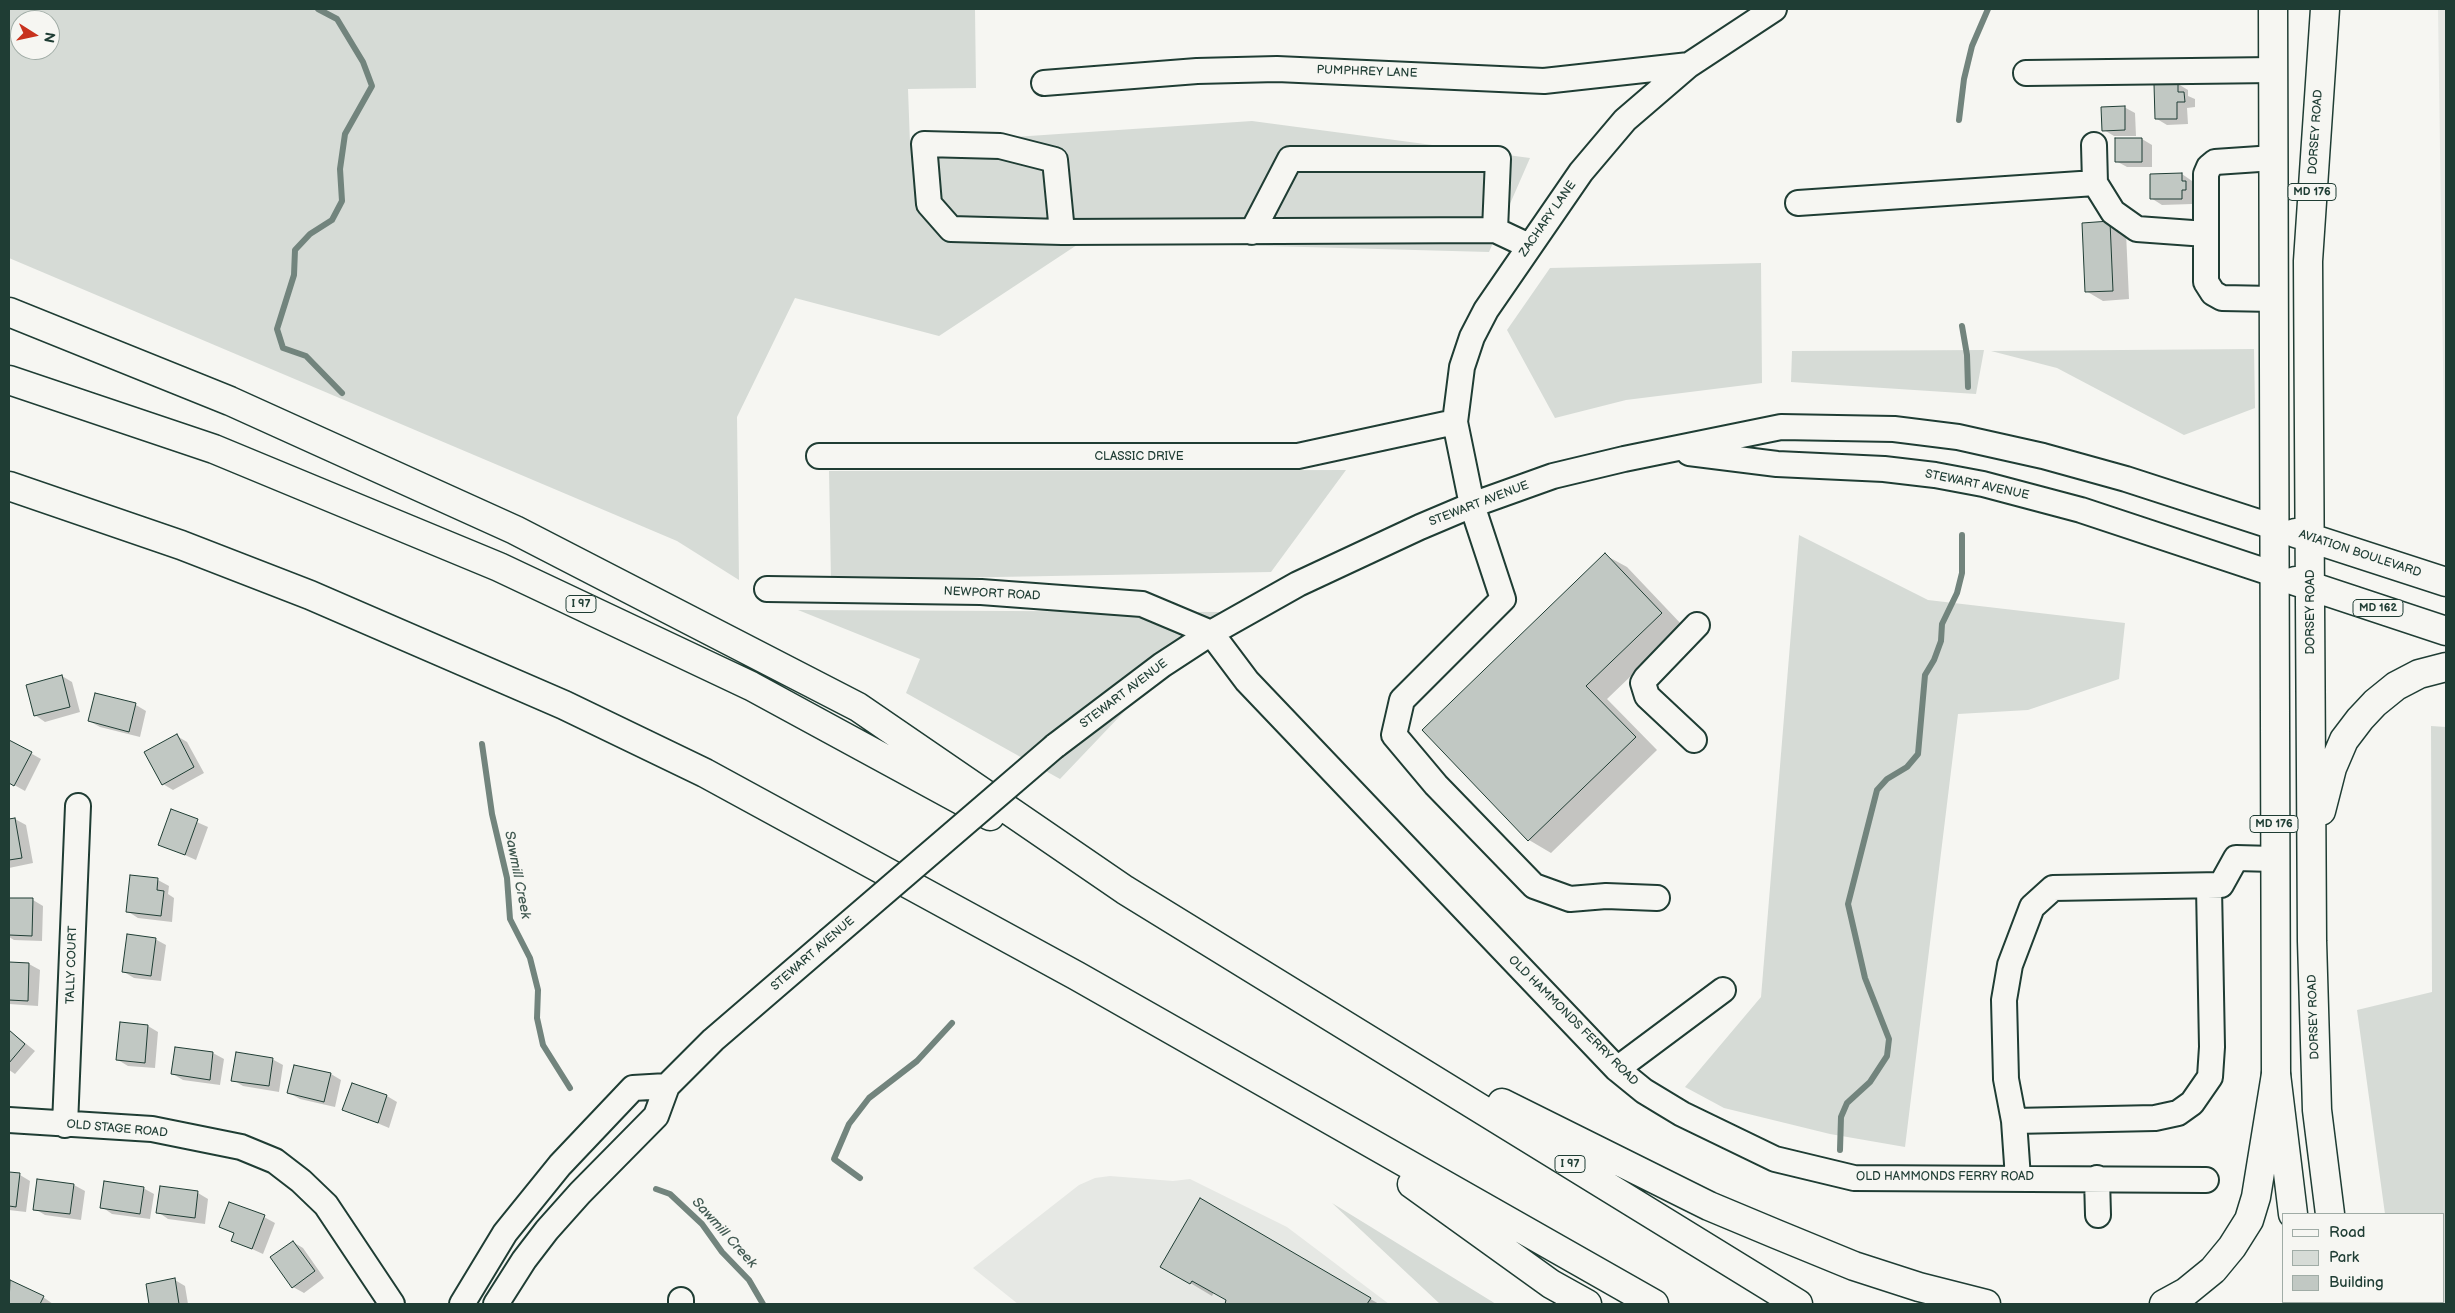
<!DOCTYPE html>
<html>
<head>
<meta charset="utf-8">
<style>
  body { margin:0 }
  #map { position:relative; width:2455px; height:1313px; overflow:hidden; background:#f6f6f2; font-family:"Balsamiq Sans",sans-serif }
  canvas { display:block }
  .frame { position:absolute; inset:0; border:10px solid #1f3d34; pointer-events:none }
  .legend { position:absolute; left:2282px; top:1213px; width:162px; height:90px; box-sizing:border-box; background:#f6f6f2; border:1px solid #a0aca6; margin:0; padding:6px 9px; list-style:none; font-size:15px; color:#1f3d34 }
  .legend li { display:flex; align-items:center; gap:10px; height:25px }
  .legend b { width:25px; border:1px solid #a0aca6 }
  .north { position:absolute; left:10px; top:10px; width:50px; height:50px; box-sizing:border-box; background:#f6f6f2; border:1px solid #a0aca6; border-radius:50%; rotate:100deg; font-size:14px; font-weight:700; line-height:20px; text-align:center; color:#1f3d34 }
  .north::after { content:''; display:block; margin:auto; width:18px; height:22px; background:#c8321e; clip-path:polygon(50% 0,100% 100%,50% 72%,0 100%) }
</style>
</head>
<body>
<div id="map">
<canvas width="2455" height="1313"></canvas>
<div class="frame"></div>
<ul class="legend">
<li><b style="height:6px;background:#f6f6f2"></b>Road</li>
<li><b style="height:14px;background:#d6dbd6"></b>Park</li>
<li><b style="height:14px;background:#c1c8c3"></b>Building</li>
</ul>
<div class="north">N</div>
</div>
<script>
const c = document.querySelector('canvas').getContext('2d');
c.lineJoin = 'round';
function fillPath(path, color) { c.fillStyle = color; c.fill(path, 'evenodd'); }
const poly = rows => new Path2D(rows.map(r => 'M' + r).join(''));
function trace(path, color, width, dash) { c.strokeStyle = color; c.lineWidth = width; c.lineCap = dash ? 'butt' : 'round'; c.setLineDash(dash || []); c.stroke(path); }
function label(font, color, halo, rows, align = 'center') {
  c.font = font + ' "Balsamiq Sans",sans-serif'; c.lineWidth = 5; c.setLineDash([]); c.textBaseline = 'middle'; c.strokeStyle = halo; c.fillStyle = color; for (const [text, x, y, turn = 0] of rows) {
    c.save(); c.translate(x, y); c.rotate((+turn || 0) * Math.PI / 180); c.textAlign = isNaN(turn) ? turn : align; if (halo) c.strokeText(text, 0, 0); c.fillText(text, 0, 0); c.restore();
  }
}
fillPath(poly([
  [2438,9,2446,9,2446,505,2445,505],
  [1110,1176,1173,1181,1190,1179,1287,1227,1389,1304,1018,1304,973,1268,1079,1185,1095,1178]
]), '#e6e8e4');
fillPath(poly([
  [9,9,975,9,976,88,908,89,910,144,1252,121,1530,158,1489,252,1083,241,939,336,795,298,737,417,739,580,677,541,9,258],
  [20,20,50,20,50,50,20,50],
  [1761,263,1762,383,1626,400,1555,418,1507,330,1550,268],
  [2254,349,2255,408,2184,435,2057,368,1991,351],
  [1984,350,1976,394,1791,382,1792,351],
  [1346,470,1271,572,831,580,829,471],
  [1799,535,1928,600,2125,623,2119,679,2028,710,1958,714,1905,1147,1830,1134,1724,1108,1685,1087,1761,997],
  [798,610,1219,612,1060,779,906,693,920,659],
  [2431,726,2446,727,2446,1304,2413,1304,2412,1302,2444,1302,2444,1214,2385,1214,2357,1010,2432,992],
  [1332,1203,1496,1304,1440,1304]
]), '#d6dbd6');
fillPath(poly([
  [2178,84,2188,90,2188,96,2195,99,2195,107,2187,108,2188,124,2167,125,2157,119],
  [2124,107,2135,113,2136,136,2114,136,2104,130],
  [2142,139,2152,145,2152,167,2127,167,2116,161],
  [2182,174,2192,181,2193,187,2196,189,2196,196,2192,196,2192,204,2162,205,2151,198],
  [2110,222,2126,232,2129,299,2103,301,2086,291],
  [1605,555,1627,567,1683,626,1607,699,1657,750,1551,853,1529,840,1423,730],
  [62,676,72,682,80,712,45,722,35,715],
  [95,695,136,705,146,711,140,737,100,727,89,721],
  [177,736,187,742,204,773,173,790,163,784],
  [9,741,41,759,25,791,9,782],
  [172,811,208,827,196,860,160,844],
  [15,819,26,825,33,863,9,868,9,820],
  [131,877,158,880,169,886,168,894,174,898,172,922,138,918,127,911],
  [9,899,33,900,43,906,42,941,14,940,9,937],
  [155,939,166,945,161,981,134,978,124,972],
  [9,963,29,964,40,970,38,1006,9,1004],
  [148,1026,158,1032,155,1068,128,1066,118,1060],
  [9,1030,35,1051,15,1074,9,1070],
  [176,1048,213,1053,224,1059,220,1085,183,1080,173,1074],
  [272,1059,283,1065,279,1092,243,1086,233,1080],
  [331,1074,341,1080,335,1107,300,1099,289,1093],
  [387,1096,397,1102,389,1128,344,1109],
  [9,1173,20,1175,30,1181,26,1212,9,1210],
  [38,1180,74,1185,85,1191,81,1220,45,1215,35,1209],
  [143,1188,154,1194,150,1219,112,1214,102,1207],
  [198,1193,208,1199,205,1224,168,1219,158,1212],
  [1200,1200,1379,1304,1227,1304,1226,1303,1227,1300,1214,1292,1212,1296,1162,1266],
  [264,1217,275,1223,263,1254,232,1240,235,1234,221,1227],
  [293,1242,303,1248,324,1278,304,1293,293,1287],
  [175,1280,185,1286,188,1304,151,1304,147,1285],
  [11,1281,43,1297,53,1304,9,1304]
]), '#0003');
trace(poly([
  [318,9,337,19,363,62,372,86,345,134,340,169,342,201,332,220,310,234,295,250,294,275,277,329,283,348,306,356,342,393],
  [1959,120,1964,79,1972,46,1988,9],
  [1962,326,1967,355,1968,387],
  [482,744,492,814,507,878,510,919,530,958,538,990,537,1018,543,1045,570,1088],
  [1840,1150,1841,1117,1847,1103,1870,1082,1887,1056,1889,1039,1865,978,1848,904,1877,790,1887,779,1907,767,1918,754,1925,675,1934,660,1941,641,1942,624,1957,593,1962,573,1962,535],
  [860,1178,834,1159,849,1124,869,1098,917,1061,952,1023],
  [656,1189,670,1194,702,1224,722,1252,749,1280,763,1304]
]), '#72847d', 6);
const building = poly([
  [2178,83,2178,92,2184,92,2185,102,2177,102,2177,119,2155,119,2154,84,2178,83],
  [2125,106,2125,130,2102,131,2101,107,2125,106],
  [2115,138,2142,138,2142,162,2115,162,2115,138],
  [2182,173,2182,181,2186,181,2186,190,2182,190,2182,199,2150,199,2150,174,2182,173],
  [2110,221,2113,291,2085,292,2082,223,2110,221],
  [1605,553,1662,613,1586,686,1636,737,1528,841,1422,730,1605,553],
  [62,675,70,707,34,716,26,685,62,675],
  [95,693,136,703,129,732,88,721,95,693],
  [177,734,194,767,162,785,144,752,177,734],
  [9,740,32,752,14,786,9,783,9,740],
  [171,809,198,819,185,855,158,845,171,809],
  [15,818,22,858,9,860,9,819,15,818],
  [130,875,158,878,157,890,164,891,161,916,126,912,130,875],
  [9,898,33,898,32,936,9,935,9,898],
  [127,934,156,938,151,976,122,972,127,934],
  [9,962,29,963,28,1001,9,1000,9,962],
  [120,1022,148,1025,145,1063,116,1060,120,1022],
  [9,1030,25,1044,9,1063,9,1030],
  [175,1047,213,1052,210,1080,171,1074,175,1047],
  [236,1052,273,1058,269,1086,231,1081,236,1052],
  [294,1065,331,1073,324,1102,287,1093,294,1065],
  [352,1083,387,1095,378,1123,342,1110,352,1083],
  [9,1172,20,1173,16,1207,9,1206,9,1172],
  [37,1179,74,1184,70,1214,33,1210,37,1179],
  [104,1181,144,1187,140,1214,100,1208,104,1181],
  [160,1186,198,1191,195,1218,156,1213,160,1186],
  [1200,1198,1371,1298,1367,1304,1225,1304,1226,1300,1192,1281,1190,1284,1160,1267,1200,1198],
  [229,1202,265,1215,252,1249,231,1241,234,1233,219,1227,229,1202],
  [293,1241,315,1271,292,1288,270,1257,293,1241],
  [175,1278,179,1304,149,1304,146,1284,175,1278],
  [10,1280,44,1296,40,1304,9,1304,10,1280]
]);
fillPath(building, '#c1c8c3');
trace(building, '#1f3d34', 1);
const minor = poly([
  [2026,73,2273,70],
  [1044,83,1197,71,1277,69,1544,81,1689,65],
  [2094,145,2095,183,2113,212,2137,229,2206,234],
  [2274,158,2215,162,2209,167,2206,174,2206,282,2213,293,2222,298,2274,299],
  [1798,203,2095,183],
  [1062,232,1055,160,1000,146,924,144,929,204,951,229,1062,232,1495,230,1529,246],
  [1252,232,1290,159,1498,159,1495,230],
  [1689,453,1777,464,1884,469,1935,475,1983,484,2081,510,2274,574],
  [819,456,1298,456,1455,422],
  [767,589,981,592,1142,604,1211,633],
  [1211,633,1247,681,1617,1069,1644,1091,1682,1114,1775,1159,1854,1178,2206,1180],
  [1694,740,1647,696,1643,683,1646,678,1697,625],
  [1055,746,1162,665,1211,633,1298,584,1420,527,1472,505,1553,476,1624,459,1781,427,1894,429,1958,437,2043,456,2126,479,2274,527],
  [1657,898,1606,896,1570,899,1534,886,1436,785,1394,735,1402,700,1503,599,1472,505,1455,422,1462,367,1472,337,1486,310,1581,172,1625,120,1689,65,1774,9],
  [1617,1069,1723,990],
  [9,1120,152,1129,241,1147,275,1161,301,1181,326,1205,392,1304],
  [2014,1121,2155,1118,2178,1113,2192,1103,2210,1077,2212,1047,2209,887],
  [65,1125,78,806],
  [2018,1178,2014,1121,2006,1079,2004,1000,2010,965,2032,907,2053,888,2221,885,2236,858,2274,859],
  [2097,1178,2098,1215],
  [462,1304,505,1233,560,1165,633,1088,667,1086],
  [496,1304,524,1260,547,1230,580,1193,656,1116,667,1086,713,1040,828,941],
  [681,1304,681,1300]
]);
const major = poly([
  [2273,9,2276,1074,2293,1214],
  [2325,9,2308,261,2312,941,2317,1110,2330,1214],
  [2295,533,2446,582],
  [2295,581,2446,631],
  [2321,811,2332,768,2344,740,2360,719,2375,703,2396,686,2419,674,2446,667],
  [2311,1302,2311,1304],
  [2348,1302,2349,1304]
]);
const highway = poly([
  [9,312,230,401,515,530,858,707,1125,890,1798,1304],
  [9,380,214,449,499,567,751,686,990,816],
  [9,486,181,545,310,595,564,705,705,773,1077,976,1654,1304],
  [1502,1103,1709,1206,1776,1234,1854,1266,1919,1287,1986,1304],
  [1412,1184,1551,1284,1587,1304],
  [2164,1304,2186,1292,2213,1270,2232,1247,2249,1220,2256,1197,2276,1074]
]);
trace(minor, '#1f3d34', 28);
trace(major, '#1f3d34', 31);
trace(highway, '#1f3d34', 31);
trace(minor, '#f6f6f2', 24);
trace(major, '#f6f6f2', 28);
trace(highway, '#f6f6f2', 28);
const minorBridge = poly([
  [828,941,1055,746]
]);
trace(minorBridge, '#1f3d34', 28, []);
trace(minorBridge, '#f6f6f2', 24);
for (const [x, y, w] of [
  [2312,192,48],
  [581,604,30],
  [2378,608,50],
  [2274,824,48],
  [1570,1164,30]
]) { const box = new Path2D(); box.roundRect(x - w / 2, y - 8.5, w, 17, 4); c.fillStyle = '#f6f6f2'; c.fill(box); trace(box, '#1f3d34', 1); }
label('bold 11px', '#1f3d34', null, [
  ["MD 176",2312,192],
  ["I 97",581,604],
  ["MD 162",2378,608],
  ["MD 176",2274,824],
  ["I 97",1570,1164]
]);
label('12px', '#1f3d34', '#f6f6f2', [
  ["PUMPHREY LANE",1367,72,2],
  ["DORSEY ROAD",2316,132,-86],
  ["ZACHARY LANE",1548,219,-55],
  ["CLASSIC DRIVE",1139,457],
  ["STEWART AVENUE",1977,485,12],
  ["STEWART AVENUE",1479,504,-21],
  ["AVIATION BOULEVARD",2360,554,18],
  ["NEWPORT ROAD",992,594,3],
  ["DORSEY ROAD",2311,612,-90],
  ["STEWART AVENUE",1124,694,-37],
  ["STEWART AVENUE",813,954,-41],
  ["TALLY COURT",72,965,-88],
  ["DORSEY ROAD",2314,1017,-92],
  ["OLD HAMMONDS FERRY ROAD",1573,1021,45],
  ["OLD STAGE ROAD",117,1129,5],
  ["OLD HAMMONDS FERRY ROAD",1945,1177]
]);
label('italic 14px', '#425a52', '#f6f6f2', [
  ["Sawmill Creek",517,875,79],
  ["Sawmill Creek",724,1233,48]
]);
</script>
</body>
</html>
